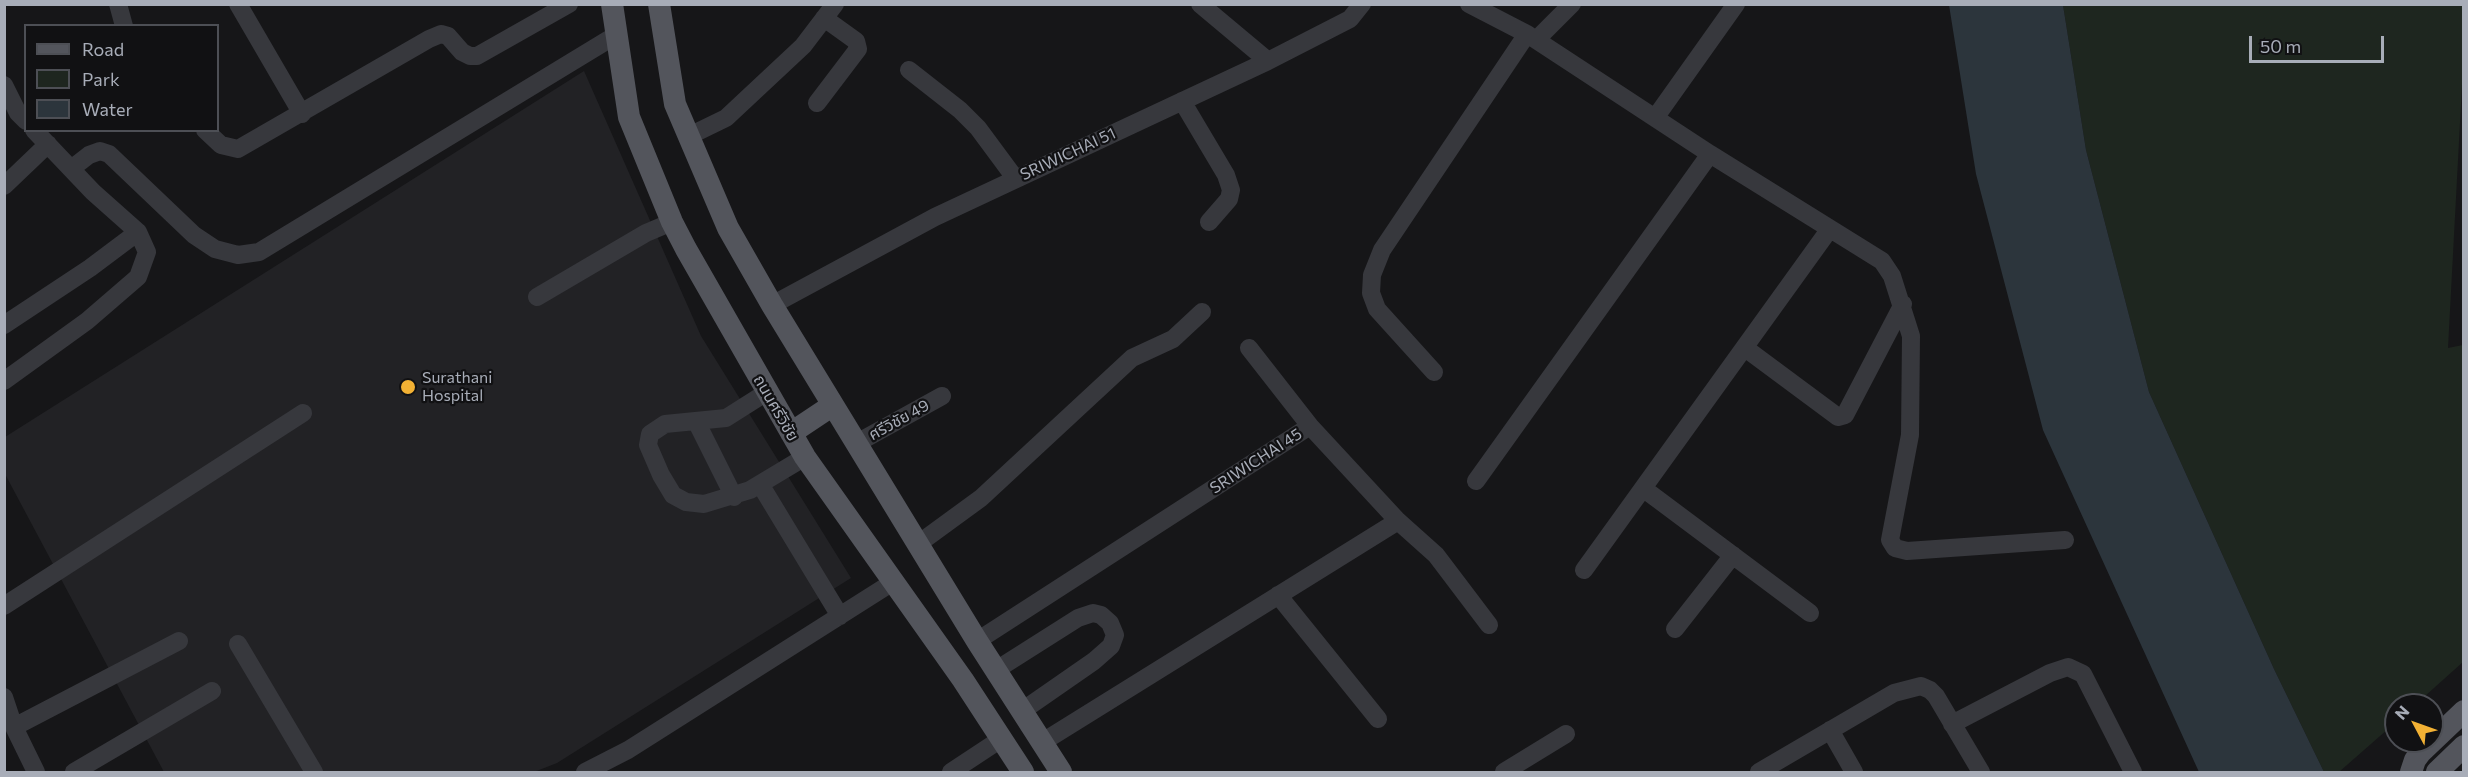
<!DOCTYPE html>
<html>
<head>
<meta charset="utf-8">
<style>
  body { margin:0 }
  #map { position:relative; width:2468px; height:777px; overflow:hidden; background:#161618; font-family:Commissioner,sans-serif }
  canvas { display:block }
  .frame { position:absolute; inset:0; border:6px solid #a8adb8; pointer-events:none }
  .legend { position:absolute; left:24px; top:24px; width:195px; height:108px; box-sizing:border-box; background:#111113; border:2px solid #4d4f55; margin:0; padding:8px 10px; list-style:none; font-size:18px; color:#a8adb8 }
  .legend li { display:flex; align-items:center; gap:12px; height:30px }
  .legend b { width:30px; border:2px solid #4d4f55 }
  .north { position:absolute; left:2384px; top:693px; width:60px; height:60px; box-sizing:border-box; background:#111113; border:2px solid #4d4f55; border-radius:50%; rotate:311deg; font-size:16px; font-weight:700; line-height:24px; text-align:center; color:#a8adb8 }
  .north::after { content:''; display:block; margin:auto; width:21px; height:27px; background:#f2b134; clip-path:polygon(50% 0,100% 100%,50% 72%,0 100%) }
  .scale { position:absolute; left:2249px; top:36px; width:135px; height:27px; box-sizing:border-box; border:3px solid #a8adb8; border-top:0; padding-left:8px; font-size:18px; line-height:21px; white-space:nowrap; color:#a8adb8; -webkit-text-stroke:4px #111113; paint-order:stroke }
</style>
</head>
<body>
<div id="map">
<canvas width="2468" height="777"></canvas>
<div class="frame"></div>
<ul class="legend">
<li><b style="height:8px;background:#53555c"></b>Road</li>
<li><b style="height:16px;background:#1e261f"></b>Park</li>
<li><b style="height:16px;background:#2c353c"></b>Water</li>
</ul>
<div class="north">N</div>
<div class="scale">50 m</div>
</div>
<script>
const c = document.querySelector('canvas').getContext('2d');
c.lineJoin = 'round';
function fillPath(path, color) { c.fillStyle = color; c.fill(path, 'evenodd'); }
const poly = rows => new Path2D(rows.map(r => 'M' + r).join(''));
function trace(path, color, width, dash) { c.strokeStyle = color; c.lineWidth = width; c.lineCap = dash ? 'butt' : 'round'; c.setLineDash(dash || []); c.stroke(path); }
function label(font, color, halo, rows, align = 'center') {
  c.font = font + ' Commissioner,"Noto Sans Thai",sans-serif'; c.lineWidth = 4.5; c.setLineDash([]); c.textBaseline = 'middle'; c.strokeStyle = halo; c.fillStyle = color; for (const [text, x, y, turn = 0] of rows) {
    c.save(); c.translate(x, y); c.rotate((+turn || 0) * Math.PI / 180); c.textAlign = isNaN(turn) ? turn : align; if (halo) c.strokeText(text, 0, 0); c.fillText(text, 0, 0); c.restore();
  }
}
fillPath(poly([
  [584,71,701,336,851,578,557,763,534,772,164,772,5,474,5,437]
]), '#222225');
fillPath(poly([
  [2063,5,2463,5,2463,66,2448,348,2463,345,2463,662,2415,705,2396,705,2396,722,2339,772,2324,772,2274,669,2149,392,2086,150]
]), '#1e261f');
fillPath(poly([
  [1949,5,2063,5,2086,150,2149,392,2274,669,2324,772,2199,772,2043,430,1976,174]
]), '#2c353c');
trace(poly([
  [118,4,124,26],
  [238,4,302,114],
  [1200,4,1268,61],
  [1469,4,1527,34,1710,154,1882,261,1892,276,1911,336,1910,435,1890,540,1895,548,1907,551,2065,540],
  [1536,40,1572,4],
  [909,70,960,110,978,128,1015,178],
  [4,85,18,113,26,121],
  [1182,101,1226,175,1231,190,1229,199,1209,222],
  [817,103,858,49,856,41,824,18],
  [1655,118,1736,4],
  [205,130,221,145,238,149,429,39,441,34,448,36,462,52,470,56,477,56,569,4],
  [689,136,726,118,803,46,835,4],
  [71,169,89,155,100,151,109,154,194,235,215,249,238,255,259,252,616,35],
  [4,186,48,144],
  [537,297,646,233,672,222],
  [772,305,935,217,1268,61,1350,19,1362,4],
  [4,325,90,268,138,232,93,192,34,130],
  [1249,348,1310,426],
  [1745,348,1838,417,1845,415,1903,304],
  [1434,372,1377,309,1371,293,1372,275,1382,250,1527,34],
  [4,381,87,321,138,277,147,252,138,232],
  [767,392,726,418,665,424,650,434,648,445,661,475,673,495,686,502,704,504,750,490,805,457],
  [696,421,734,497],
  [857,443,942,396],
  [1476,481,1710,154],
  [760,484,840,616],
  [1644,489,1810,613],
  [918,544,981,498,1132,358,1173,339,1202,312],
  [1584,570,1829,230],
  [1278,595,1378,719],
  [4,606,303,413],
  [1675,629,1733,555],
  [977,641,1310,426,1398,521,1436,555,1489,625],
  [238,644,314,772],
  [996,670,1078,618,1093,613,1101,615,1110,623,1115,635,1111,646,1094,661,1022,711],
  [4,697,14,727,36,772],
  [1952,724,2050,673,2068,667,2083,674,2133,772],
  [14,727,179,641],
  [1830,730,1854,772],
  [1041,743,1398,521],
  [74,772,212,691],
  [585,772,628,750,893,582],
  [951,772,1001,739],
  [1504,772,1566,734],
  [1759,772,1894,693,1921,686,1930,690,1936,696,1981,772]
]), '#37383d', 18);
trace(poly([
  [612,4,629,117,672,222,686,249,805,457,963,680,1023,772],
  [659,4,675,104,728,228,772,305,977,641,1061,772],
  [791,433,833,405],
  [2411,772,2415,760,2421,752,2464,711],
  [2437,772,2464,746]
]), '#53555c', 22);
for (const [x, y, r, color] of [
  [408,387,8,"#f2b134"]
]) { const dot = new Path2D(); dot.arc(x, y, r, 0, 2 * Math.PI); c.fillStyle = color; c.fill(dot); trace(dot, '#111113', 2); }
label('16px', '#a8adb8', '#111113', [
  ["SRIWICHAI 51",1068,154,-25],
  ["ถนนศรีวิชัย",776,408,60],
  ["ศรีวิชัย 49",899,420,-29],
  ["SRIWICHAI 45",1256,461,-33]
]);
label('16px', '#a8adb8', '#111113', [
  ["Surathani",422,378],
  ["Hospital",422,396]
], 'left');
</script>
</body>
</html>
